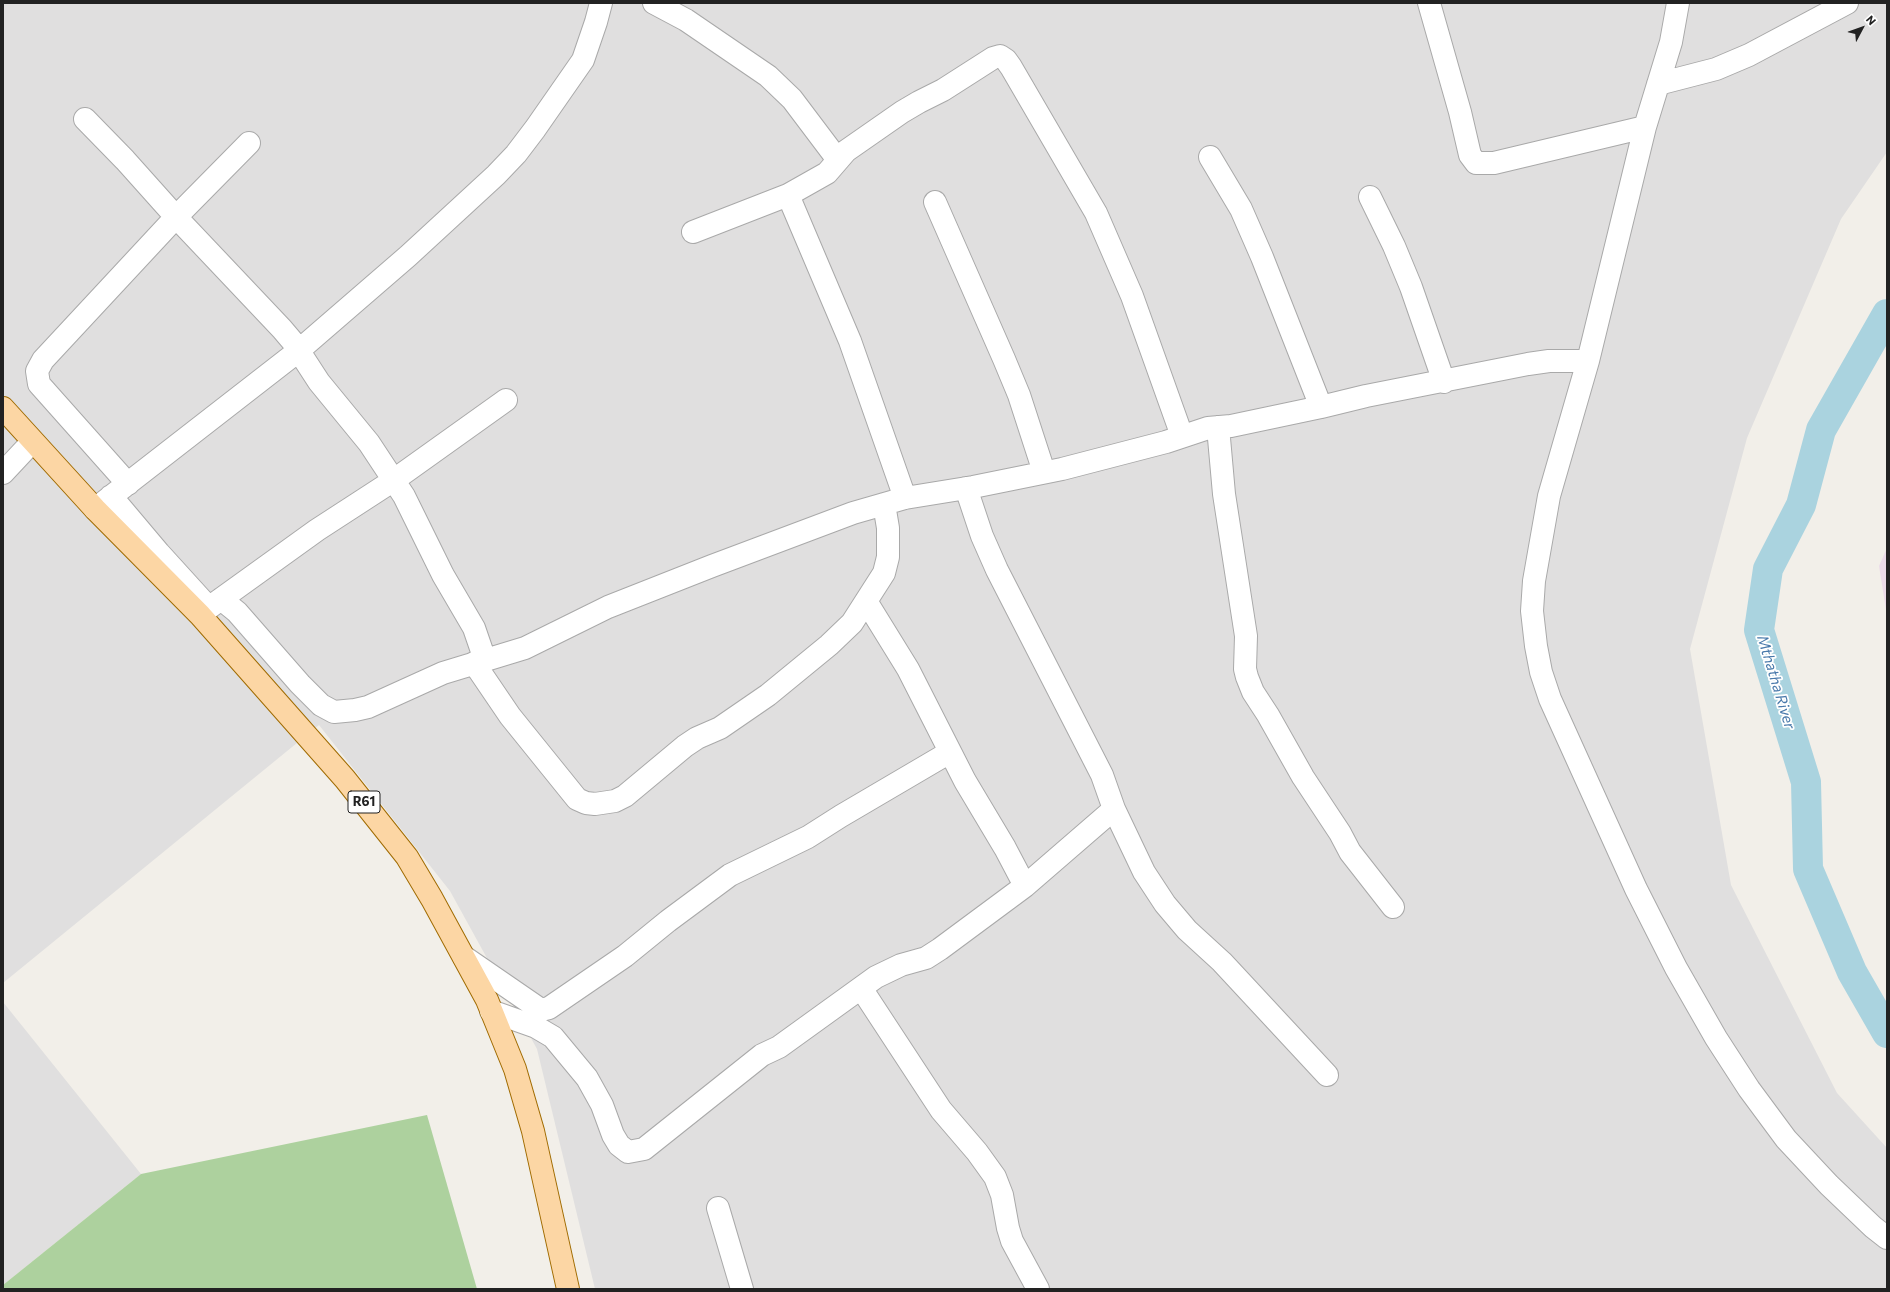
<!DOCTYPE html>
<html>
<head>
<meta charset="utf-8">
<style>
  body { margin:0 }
  #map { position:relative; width:1890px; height:1292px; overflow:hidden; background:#f2efe9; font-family:Commissioner,sans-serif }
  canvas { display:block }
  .frame { position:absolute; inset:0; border:4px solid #222; pointer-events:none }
  .north { position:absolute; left:1842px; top:8px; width:40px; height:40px; -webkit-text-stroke:3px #fff; paint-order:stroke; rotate:49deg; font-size:11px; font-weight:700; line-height:16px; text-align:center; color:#222 }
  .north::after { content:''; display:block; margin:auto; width:14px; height:18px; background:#222; clip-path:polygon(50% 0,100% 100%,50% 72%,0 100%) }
</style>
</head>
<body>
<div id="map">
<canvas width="1890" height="1292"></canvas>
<div class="frame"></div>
<div class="north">N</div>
</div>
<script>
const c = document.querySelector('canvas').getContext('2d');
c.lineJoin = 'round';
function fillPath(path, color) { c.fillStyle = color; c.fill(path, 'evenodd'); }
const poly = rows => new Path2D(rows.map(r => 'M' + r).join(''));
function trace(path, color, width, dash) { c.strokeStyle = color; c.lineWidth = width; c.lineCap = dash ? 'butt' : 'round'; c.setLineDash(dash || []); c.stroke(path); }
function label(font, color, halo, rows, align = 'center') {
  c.font = font + ' Commissioner,sans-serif'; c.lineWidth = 3.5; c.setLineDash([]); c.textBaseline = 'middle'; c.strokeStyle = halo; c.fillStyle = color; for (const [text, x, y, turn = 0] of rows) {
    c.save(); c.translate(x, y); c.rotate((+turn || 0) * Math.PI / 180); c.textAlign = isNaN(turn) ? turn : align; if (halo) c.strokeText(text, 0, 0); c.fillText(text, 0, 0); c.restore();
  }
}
fillPath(poly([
  [3,3,1887,3,1887,152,1841,219,1747,438,1690,649,1731,885,1837,1093,1887,1148,1887,1289,595,1289,537,1049,450,891,319,725,3,983],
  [3,1002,141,1174,3,1285]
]), '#e0dfdf');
fillPath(poly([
  [1887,548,1887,616,1879,566]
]), '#ebdbe8');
fillPath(poly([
  [427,1115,477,1289,3,1289,3,1285,141,1174]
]), '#add19e');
trace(poly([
  [1887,314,1821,430,1801,505,1768,569,1759,630,1806,782,1808,869,1852,972,1887,1033]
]), '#aad3df', 30);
const minor = poly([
  [654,3,686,20,768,76,792,99,838,160],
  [1429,3,1460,112,1470,155,1476,163,1494,163,1645,127],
  [1678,3,1671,42,1645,127,1588,361,1549,496,1534,581,1532,611,1536,646,1541,672,1550,699,1636,889,1676,968,1716,1038,1749,1089,1786,1139,1829,1185,1873,1227,1887,1238],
  [1658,84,1716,69,1749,55,1847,3],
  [85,119,125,160,176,217,282,329,293,342,319,382,369,443,404,496,443,575,474,628,485,660],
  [1210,157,1241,209,1262,257,1321,407],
  [788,195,850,341,905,498],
  [1370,197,1394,246,1411,287,1444,382],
  [935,202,1004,359,1019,395,1044,472],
  [693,232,788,195,827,173,846,151,902,112,919,102,943,90,993,58,1000,56,1006,60,1011,67,1096,213,1132,296,1182,436],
  [1218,427,1224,494,1246,636,1245,669,1247,677,1253,692,1268,715,1303,777,1340,833,1350,852,1393,907],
  [3,473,32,442],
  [128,484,39,384,37,371,43,360,176,217,249,143],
  [111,496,159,553,209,608],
  [95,509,297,352,408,256,496,175,516,154,535,129,583,60,596,22,601,3],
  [221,599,237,612,300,684,321,705,334,712,355,710,368,707,443,673,525,648,608,607,712,566,853,513,905,498,973,487,1062,469,1166,442,1208,428,1231,426,1321,407,1366,396,1528,364,1549,361,1588,361],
  [866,601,908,669,965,781,1005,848,1025,886],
  [210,607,317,530,394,480,506,400],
  [474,663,510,716,577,799,586,803,595,804,615,801,625,796,685,746,697,738,720,728,768,695,829,645,852,623,884,573,888,557,888,528,884,504],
  [1114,809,1144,872,1165,904,1187,930,1222,962,1327,1075],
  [464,957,541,1010,549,1008,625,956,668,921,730,875,808,837,841,816,950,752],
  [861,988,941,1110,977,1152,995,1177,1002,1195,1008,1228,1012,1241,1038,1289],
  [491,1011,536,1027,553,1037,587,1078,602,1105,613,1135,619,1145,628,1152,644,1149,762,1055,779,1047,876,977,901,965,926,958,940,949,1025,886,1114,809,1102,775,997,570,982,536,966,488],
  [718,1208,742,1289]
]);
const major = poly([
  [3,408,95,509,200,615,345,779,407,857,432,899,487,1000,515,1069,533,1131,568,1289]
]);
trace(minor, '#a9a9a9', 24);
trace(major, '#a06b00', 24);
trace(minor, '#fff', 22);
trace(major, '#fcd6a4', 22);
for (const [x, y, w] of [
  [364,802,32]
]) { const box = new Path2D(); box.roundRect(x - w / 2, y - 11, w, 22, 3); c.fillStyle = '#fff'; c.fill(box); trace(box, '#222', 1); }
label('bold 13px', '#222', null, [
  ["R61",364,802]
]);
label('italic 15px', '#4a7aab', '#fff', [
  ["Mthatha River",1776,682,73]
]);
</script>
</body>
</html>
